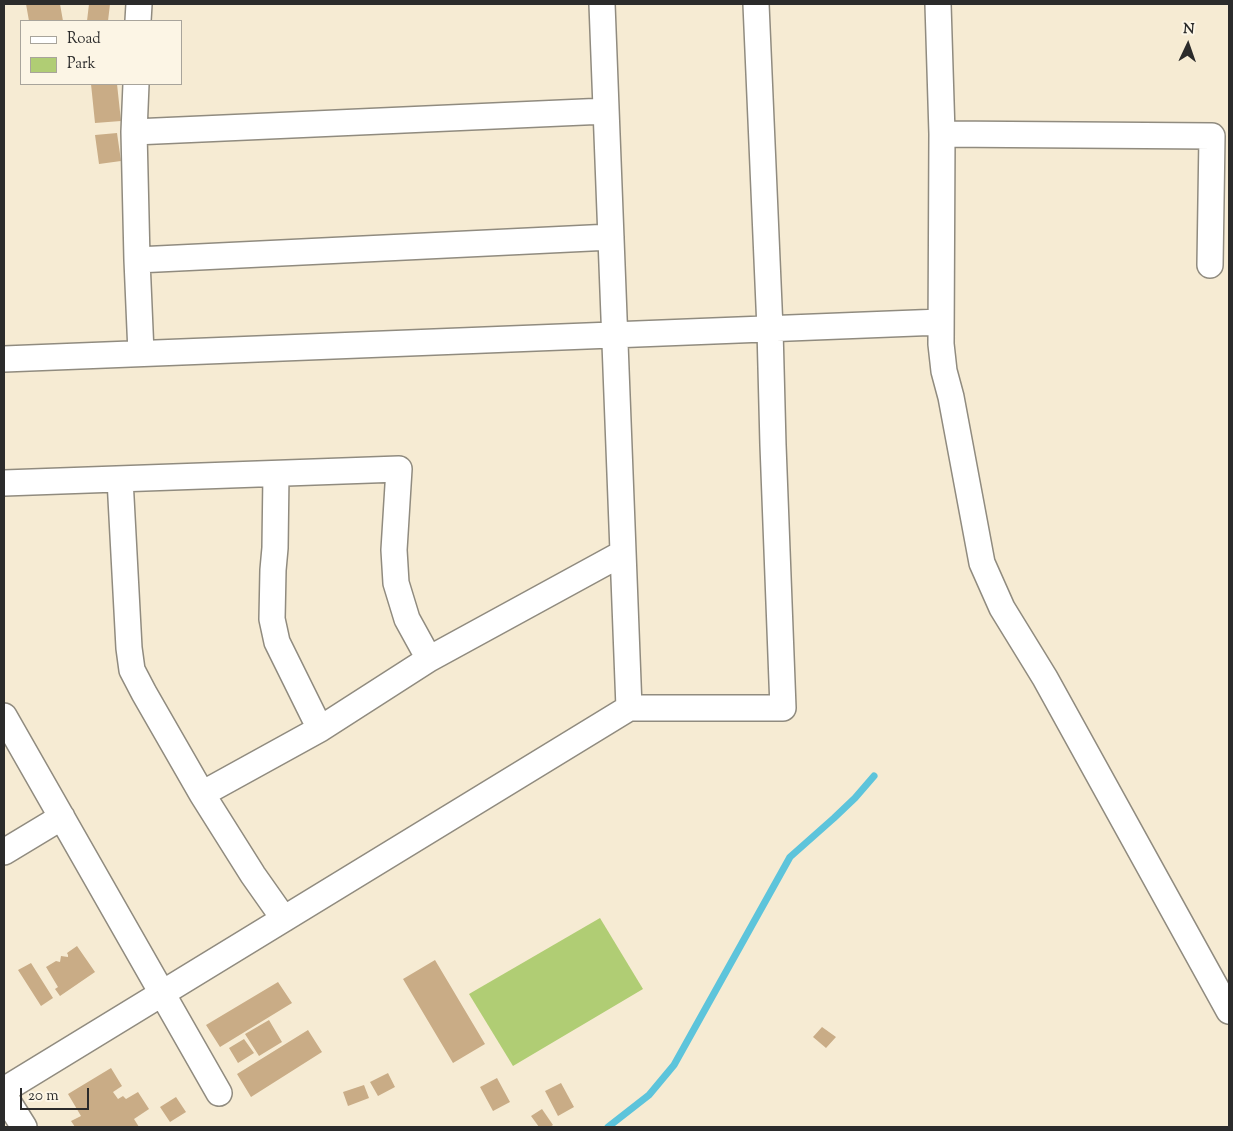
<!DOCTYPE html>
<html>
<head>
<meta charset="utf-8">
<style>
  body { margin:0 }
  #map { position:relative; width:1233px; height:1131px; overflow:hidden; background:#f6ebd3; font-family:"Sorts Mill Goudy",serif }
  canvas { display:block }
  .frame { position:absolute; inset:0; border:5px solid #2b2b2b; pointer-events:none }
  .legend { position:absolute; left:20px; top:20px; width:162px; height:65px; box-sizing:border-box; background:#fcf5e5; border:1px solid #a8a49b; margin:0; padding:6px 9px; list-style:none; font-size:15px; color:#2b2b2b }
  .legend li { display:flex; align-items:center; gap:10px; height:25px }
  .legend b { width:25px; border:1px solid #a8a49b }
  .north { position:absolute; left:1163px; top:20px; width:50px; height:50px; -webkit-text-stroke:4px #fcf5e5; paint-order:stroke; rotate:3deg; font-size:14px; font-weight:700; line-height:20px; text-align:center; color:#2b2b2b }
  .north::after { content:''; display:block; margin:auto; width:18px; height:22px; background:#2b2b2b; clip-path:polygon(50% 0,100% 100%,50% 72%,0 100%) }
  .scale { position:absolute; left:20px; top:1088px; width:69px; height:22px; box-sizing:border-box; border:2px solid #2b2b2b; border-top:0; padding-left:6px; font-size:15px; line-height:18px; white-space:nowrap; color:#2b2b2b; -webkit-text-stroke:4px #fcf5e5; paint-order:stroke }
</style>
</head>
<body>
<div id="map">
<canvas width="1233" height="1131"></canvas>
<div class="frame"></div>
<ul class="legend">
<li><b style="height:6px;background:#fff"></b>Road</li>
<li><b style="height:14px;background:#b0cd74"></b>Park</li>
</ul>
<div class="north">N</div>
<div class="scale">20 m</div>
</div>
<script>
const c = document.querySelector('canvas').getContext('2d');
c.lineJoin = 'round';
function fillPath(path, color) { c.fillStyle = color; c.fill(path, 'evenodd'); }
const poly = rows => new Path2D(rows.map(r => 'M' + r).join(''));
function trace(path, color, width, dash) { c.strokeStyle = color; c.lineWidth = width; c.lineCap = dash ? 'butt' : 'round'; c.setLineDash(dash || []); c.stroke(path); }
fillPath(poly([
  [600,918,643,989,513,1066,469,994]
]), '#b0cd74');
trace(poly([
  [608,1127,649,1095,674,1065,790,857,834,818,855,798,874,776]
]), '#5dc4db', 7);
fillPath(poly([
  [26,4,60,4,63,21,29,21],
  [89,4,110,4,108,21,87,21],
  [91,84,117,84,121,121,95,123],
  [117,133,121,161,99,164,95,135],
  [77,946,95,972,60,996,55,989,58,987,46,967,56,961,60,962,61,956,68,957,68,955,67,953],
  [435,960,485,1044,453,1063,403,979],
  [31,963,53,998,41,1006,18,970],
  [278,982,292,1003,220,1047,206,1025],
  [269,1020,282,1042,259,1056,245,1034],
  [822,1027,836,1037,826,1048,813,1037],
  [308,1030,322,1052,251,1097,237,1074],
  [244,1039,254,1053,238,1063,229,1048],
  [111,1068,122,1086,113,1092,118,1099,123,1096,126,1099,138,1092,149,1109,134,1119,139,1127,75,1127,71,1121,81,1116,68,1094],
  [388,1073,395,1087,378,1096,370,1082],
  [497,1078,510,1102,493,1111,480,1087],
  [561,1083,574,1107,558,1116,545,1091],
  [364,1085,369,1098,348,1106,343,1092],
  [176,1097,186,1112,170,1122,160,1107],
  [542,1109,553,1125,550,1127,539,1127,531,1116]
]), '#c9ac86');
const street = poly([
  [602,4,629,708],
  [938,4,942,134,941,344,944,371,951,397,982,563,1002,608,1045,678,1229,1011],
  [138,21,139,4],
  [136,84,134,132,137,260,141,353],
  [134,132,606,111],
  [942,134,1212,136,1210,265],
  [137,260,611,237],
  [4,359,941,322],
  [276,474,275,548,273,570,272,619,277,642,320,729],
  [120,479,129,648,132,670,144,693,202,794,253,875,284,919],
  [4,483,399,469,394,550,396,583,407,619,429,659],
  [4,716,219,1093],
  [202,794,320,729,429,659,623,553],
  [4,852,62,817],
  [4,1090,629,708,783,708,773,445,770,329,756,4],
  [4,1095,24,1127]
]);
trace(street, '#908b7f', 28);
trace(street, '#fff', 25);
</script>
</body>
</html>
